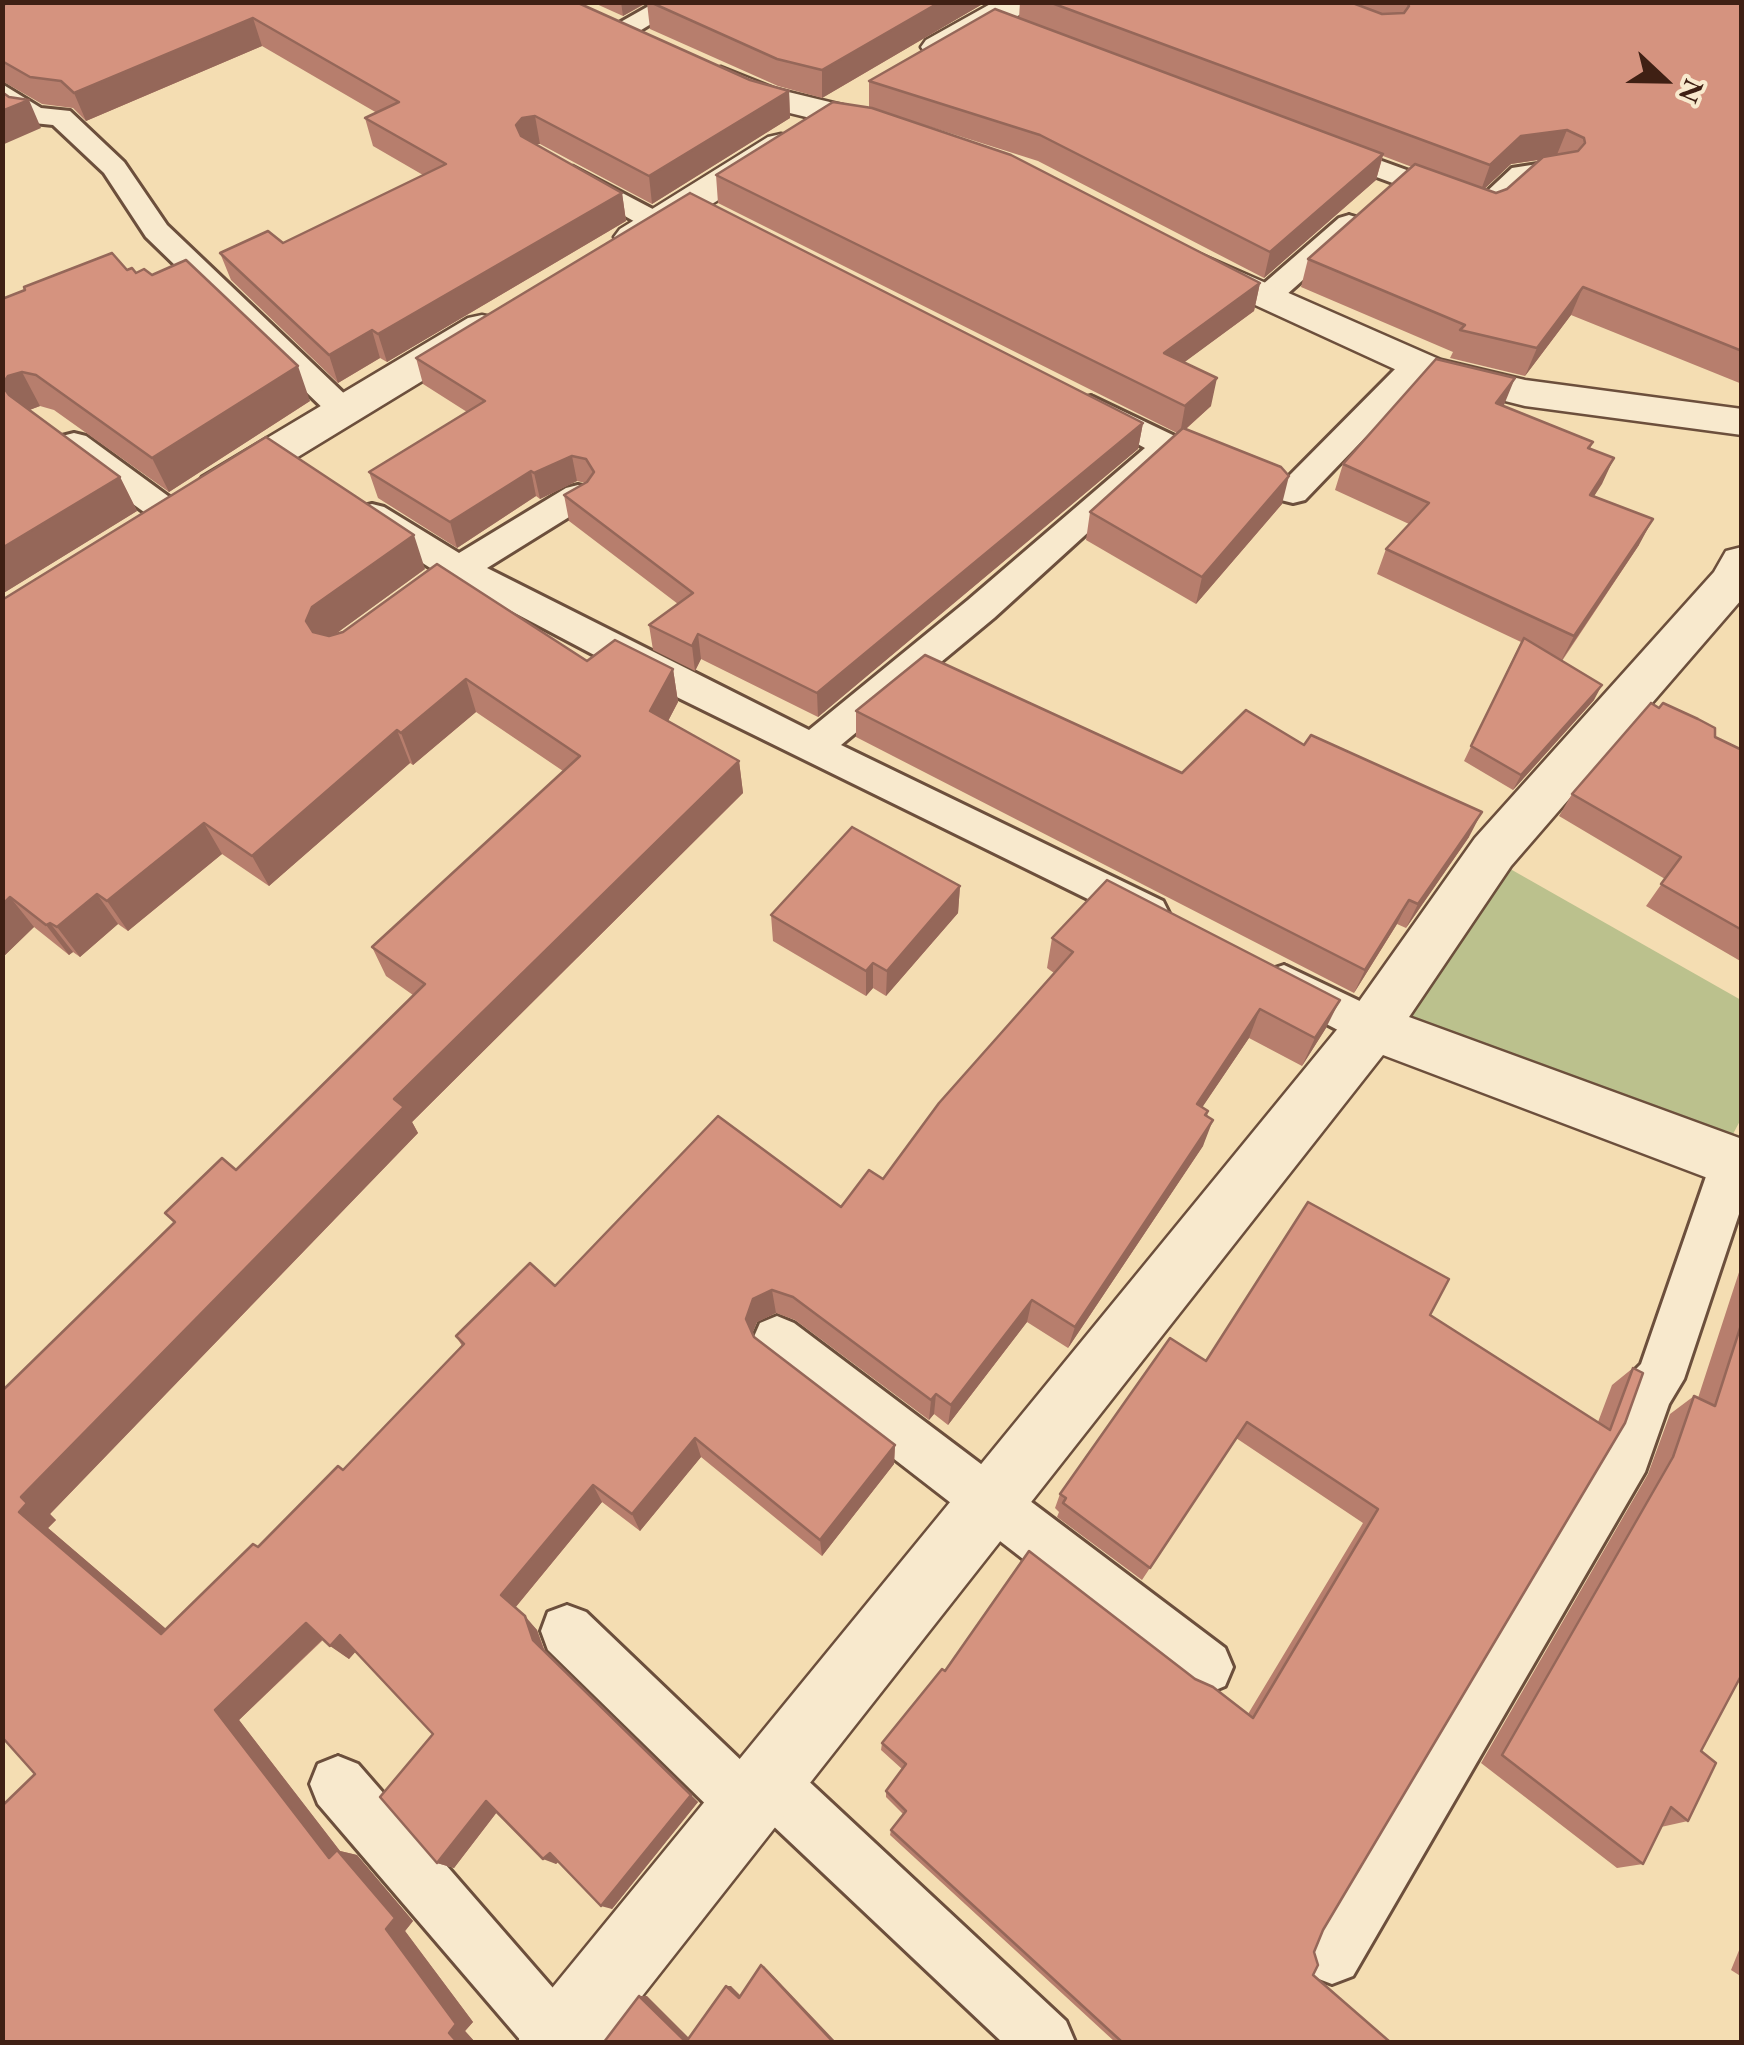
<!DOCTYPE html>
<html>
<head>
<meta charset="utf-8">
<style>
  body { margin:0 }
  #map { position:relative; width:1744px; height:2045px; overflow:hidden; background:#f4ddb2; font-family:"EB Garamond",serif }
  canvas { display:block }
  .frame { position:absolute; inset:0; border:5px solid #3f2014; pointer-events:none }
  .north { position:absolute; left:1614px; top:30px; width:100px; height:100px; -webkit-text-stroke:8px #f8e9cd; paint-order:stroke; rotate:112deg; font-size:28px; font-weight:700; line-height:40px; text-align:center; color:#3f2014 }
  .north::after { content:''; display:block; margin:auto; width:35px; height:45px; background:#3f2014; clip-path:polygon(50% 0,100% 100%,50% 72%,0 100%) }
</style>
</head>
<body>
<div id="map">
<canvas width="1744" height="2045"></canvas>
<div class="frame"></div>
<div class="north">N</div>
</div>
<script>
const c = document.querySelector('canvas').getContext('2d');
c.lineJoin = 'round';
function fillPath(path, color) { c.fillStyle = color; c.fill(path, 'evenodd'); }
const poly = rows => new Path2D(rows.map(r => 'M' + r).join(''));
function trace(path, color, width, dash) { c.strokeStyle = color; c.lineWidth = width; c.lineCap = dash ? 'butt' : 'round'; c.setLineDash(dash || []); c.stroke(path); }
fillPath(poly([
  [1505,866,1741,1000,1741,1119,1725,1149,1395,1023]
]), '#bbc18d');
const service = poly([
  [656,2,687,2,628,38,610,38,606,33,610,28,656,2],
  [2,84,41,108,70,111,124,162,167,225,354,403,359,410,354,417,343,420,332,417,146,237,104,173,53,125,24,122,2,105,2,84],
  [1324,140,1481,197,1512,168,1557,161,1571,169,1567,175,1531,181,1495,214,1485,217,1314,154,1310,148,1314,142,1324,140],
  [573,167,666,216,670,222,666,228,656,231,646,228,563,181,559,175,573,167],
  [1349,215,1359,218,1363,224,1359,230,1276,304,1254,304,1250,298,1254,292,1339,218,1349,215],
  [1417,355,1428,358,1433,365,1428,372,1305,500,1293,503,1281,500,1276,492,1281,484,1406,358,1417,355],
  [1091,396,1179,438,1183,446,994,618,841,745,1163,901,1169,913,1163,925,1149,929,634,676,460,584,442,591,430,588,425,579,432,569,360,523,355,515,360,507,372,504,384,507,459,553,566,488,578,485,590,488,595,496,590,504,487,568,809,730,968,600,1145,448,1080,413,1075,406,1080,399,1091,396],
  [74,433,86,436,183,507,188,515,183,523,171,526,159,523,62,452,58,444,62,436,74,433],
  [1284,965,1387,1014,1393,1027,1387,1040,1372,1045,1357,1040,1269,994,1263,982,1269,970,1284,965],
  [1733,1142,1742,1145,1742,1205,1684,1379,1669,1404,1645,1472,1353,1976,1332,1984,1311,1976,1303,1955,1311,1934,1607,1441,1632,1373,1641,1364,1711,1162,1717,1148,1733,1142],
  [777,1316,794,1323,1225,1648,1233,1667,1225,1686,1206,1694,1187,1686,760,1355,753,1339,760,1323,777,1316],
  [567,1605,586,1612,746,1765,767,1753,787,1761,1066,2021,1075,2042,1002,2042,768,1821,747,1833,727,1825,548,1650,541,1631,548,1612,567,1605],
  [338,1756,358,1764,580,2019,588,2042,522,2042,318,1804,310,1784,318,1764,338,1756]
]);
const minor = poly([
  [994,2,1035,2,1030,9,950,54,938,57,926,54,921,47,926,40,994,2],
  [721,67,776,89,904,120,910,127,904,134,892,138,753,104,709,84,704,77,709,70,721,67],
  [781,134,794,137,799,145,794,153,646,245,633,248,620,245,614,237,620,229,768,137,781,134],
  [1193,251,1441,360,1525,380,1742,409,1742,435,1525,406,1414,378,1179,270,1174,262,1179,254,1193,251],
  [482,315,496,318,502,327,496,336,232,497,217,501,202,497,195,487,202,477,468,318,482,315],
  [1742,547,1742,599,1511,866,1409,1017,1742,1139,1742,1191,1383,1055,606,2042,518,2042,530,2015,1353,1010,1475,838,1714,572,1726,551,1742,547]
]);
trace(service, '#6c4f3c', 6);
trace(minor, '#6c4f3c', 5);
fillPath(service, '#f8e9cd');
fillPath(minor, '#f8e9cd');
fillPath(poly([
  [2,2,576,2,750,80,789,91,790,118,652,204,540,144,535,144,622,193,626,221,387,362,380,358,338,383,231,280,220,253,283,243,423,175,373,146,365,118,377,113,262,46,86,121,73,108,42,104,2,81],
  [592,2,986,2,822,98,778,86,650,29,647,3,623,16],
  [1020,2,1742,2,1742,384,1571,315,1525,376,1450,358,1453,352,1301,287,1308,259,1412,167,1383,156,1376,180,1264,278,1038,161,896,116,1260,283,1254,311,1184,362,1211,406,1186,429,1282,504,1196,604,1086,540,1090,512,1177,433,718,203,716,175,869,107,869,81,1019,18],
  [1539,160,1507,189,1496,193,1484,189,1511,164],
  [127,270,136,273,310,401,169,492,54,410,40,406,29,410,120,477,137,511,2,594,2,299],
  [416,358,1143,423,1138,449,818,717,701,659,695,671,653,650,649,625,678,604,569,521,564,495,585,483,577,481,540,499,536,496,457,548,378,498,369,472,467,412,423,384],
  [1503,406,1593,442,1590,449,1614,458,1594,496,1639,545,1562,661,1594,700,1513,790,1464,761,1521,642,1377,574,1386,549,1409,524,1335,490,1343,464],
  [425,569,335,634,673,669,678,702,668,721,739,761,743,793,412,1122,418,1133,50,1514,56,1520,48,1528,166,1629,343,1470,462,1346,456,1336,555,1286,841,1207,883,1179,1054,973,1047,968,1052,938,1326,1028,1302,1066,1249,1038,1202,1107,1208,1111,1203,1146,1068,1348,1027,1322,948,1425,934,1414,929,1420,795,1320,776,1313,757,1322,752,1333,754,1337,895,1445,894,1464,822,1556,701,1457,640,1531,602,1502,515,1608,537,1630,545,1651,698,1802,612,1909,558,1862,556,1864,497,1812,454,1868,437,1863,433,1734,355,1652,349,1659,323,1640,239,1720,340,1851,357,1855,413,1921,405,1931,473,2022,465,2031,475,2042,5,2042,35,1774,2,1391,174,1223,165,1213,236,1170,413,995,386,976,372,947,563,771,476,712,413,765,410,763,269,886,222,854,128,931,118,924,80,957,73,952,69,955,34,927,2,958,2,600],
  [856,711,1182,773,1304,745,1469,837,1406,928,1397,924,1354,993,856,737],
  [1715,737,1742,750,1742,962,1646,906,1665,879,1559,816,1572,794],
  [960,886,958,913,886,996,873,988,866,996,773,941,771,915],
  [1742,1263,1742,1674,1701,1751,1688,1821,1661,1827,1643,1864,1617,1868,1481,1763,1648,1474,1670,1414,1694,1396,1698,1398],
  [1430,1315,1598,1422,1612,1385,1633,1368,1643,1373,1323,1930,1314,1952,1313,1975,1390,2042,1115,2042,890,1835,891,1830,903,1814,886,1797,886,1791,902,1769,881,1750,882,1743,945,1671,1195,1679,1248,1714,1363,1523,1236,1438,1142,1580,1057,1517,1059,1512,1055,1508,1060,1494,1206,1361],
  [1742,1943,1742,1977,1731,1970]
]), '#b77e6d');
fillPath(poly([
  [621,2,647,2,623,16],
  [940,2,986,2,822,98,822,70],
  [253,18,262,46,86,121,74,93],
  [789,91,790,118,652,204,649,176],
  [29,100,41,128,2,145,2,111],
  [535,116,540,144,527,145,521,153,516,125,522,118],
  [1567,130,1556,157,1511,164,1480,193,1490,165,1521,136],
  [1383,154,1376,180,1264,278,1270,252],
  [622,193,626,221,387,362,378,334],
  [1260,283,1254,311,1159,381,1164,353],
  [1583,287,1571,315,1525,376,1537,348],
  [372,330,380,358,338,383,329,355],
  [298,366,310,401,169,492,152,458],
  [22,372,40,406,27,411,21,420,2,385,8,376],
  [1217,378,1211,406,1180,434,1185,406],
  [1515,378,1504,405,1486,429,1496,403],
  [1143,423,1138,449,818,717,817,693],
  [572,456,577,481,540,499,534,473],
  [1614,458,1602,484,1578,521,1590,495],
  [531,471,536,496,457,548,450,522],
  [1289,476,1282,504,1196,604,1202,577],
  [120,477,137,511,2,594,2,548],
  [1653,519,1639,545,1561,661,1574,636],
  [414,535,425,569,326,641,320,655,306,621,312,607],
  [698,634,701,659,695,671,692,646],
  [673,669,678,702,656,744,650,711],
  [466,679,476,712,413,765,401,733],
  [1602,685,1594,700,1513,790,1521,775],
  [397,730,410,763,269,886,252,856],
  [739,761,743,793,412,1122,418,1133,50,1514,56,1520,48,1528,186,1646,161,1634,19,1512,21,1497,394,1099],
  [1482,812,1469,837,1406,928,1418,904],
  [204,823,222,854,128,931,107,901],
  [960,886,958,913,886,996,887,971],
  [97,894,118,924,80,957,57,927],
  [10,897,34,927,2,958,2,905],
  [1409,900,1397,924,1354,993,1365,970],
  [50,923,73,952,69,955,46,925],
  [873,963,873,988,866,996,866,971],
  [1340,1000,1326,1028,1302,1066,1315,1038],
  [1260,1009,1249,1038,1187,1130,1197,1104],
  [1213,1120,1203,1146,1068,1348,1075,1327],
  [772,1290,776,1313,757,1322,750,1340,746,1319,753,1299],
  [1032,1300,1027,1322,948,1425,951,1405],
  [936,1394,934,1414,929,1420,931,1400],
  [695,1438,701,1457,640,1531,632,1514],
  [895,1445,894,1464,822,1556,820,1540],
  [593,1485,602,1502,514,1609,501,1595],
  [525,1616,537,1630,545,1653,533,1640],
  [306,1623,326,1636,239,1720,340,1851,357,1855,413,1921,405,1931,473,2022,465,2031,475,2042,457,2042,449,2033,329,1858,215,1710],
  [340,1635,359,1648,349,1659,330,1646],
  [691,1795,698,1802,612,1909,601,1906],
  [486,1801,500,1808,454,1868,437,1863],
  [550,1853,562,1858,556,1864,543,1859],
  [761,1965,764,1966,836,2042,833,2042],
  [726,1986,731,1986,743,1998,739,1998],
  [639,1996,647,1996,692,2041,686,2042]
]), '#956759');
const building = poly([
  [11,2,576,2,750,80,789,91,649,176,535,116,522,118,516,125,521,136,622,193,378,334,372,330,329,355,220,253,268,231,283,243,446,164,365,118,399,102,253,18,74,93,61,81,30,77,2,61,2,5,11,2],
  [650,2,940,2,822,70,777,59,650,2],
  [1049,2,1350,2,1382,14,1404,13,1409,6,1407,2,1742,2,1742,351,1583,287,1537,348,1460,330,1465,325,1308,259,1415,164,1496,193,1507,189,1543,157,1578,151,1585,143,1584,138,1567,130,1521,136,1490,165,1049,2],
  [995,9,1383,154,1270,252,1040,135,869,81,995,9],
  [2,92,9,97,29,100,2,111,2,92],
  [833,102,872,108,1011,155,1260,283,1164,353,1217,378,1185,406,716,175,833,102],
  [690,193,1143,423,817,693,698,634,692,646,649,625,693,593,564,495,587,482,594,472,586,459,572,456,534,473,531,471,450,522,369,472,485,401,416,358,690,193],
  [112,253,127,270,132,268,136,273,144,269,152,275,186,260,298,366,152,458,36,375,22,372,8,376,2,385,2,299,25,290,24,287,112,253],
  [1436,359,1515,378,1496,403,1593,442,1588,448,1614,458,1590,495,1653,519,1574,636,1386,549,1429,503,1343,464,1436,359],
  [2,385,9,395,120,477,2,548,2,385],
  [1183,428,1281,467,1289,476,1202,577,1090,512,1183,428],
  [266,437,414,535,312,607,306,621,313,632,329,636,343,632,437,564,587,661,615,640,673,669,650,711,739,761,394,1099,404,1107,21,1497,27,1503,19,1512,161,1634,253,1544,258,1547,338,1466,343,1470,464,1344,456,1336,530,1263,555,1286,718,1116,841,1207,869,1170,883,1179,939,1103,1073,952,1052,938,1107,880,1340,1000,1315,1038,1260,1009,1197,1104,1208,1111,1205,1115,1213,1120,1075,1327,1032,1300,951,1405,936,1394,931,1400,793,1297,772,1290,753,1299,746,1319,754,1337,895,1445,820,1540,695,1438,632,1514,593,1485,501,1595,525,1616,533,1640,691,1795,601,1906,550,1853,543,1859,486,1801,437,1863,380,1797,433,1734,340,1635,330,1646,306,1623,215,1710,329,1858,337,1850,395,1918,386,1929,456,2024,449,2033,457,2042,5,2042,2,2039,2,1806,35,1774,2,1737,2,1391,175,1222,165,1213,222,1158,236,1170,425,984,372,947,580,756,466,679,401,733,397,730,252,856,204,823,107,901,97,894,57,927,50,923,46,925,10,897,2,905,2,600,266,437],
  [1524,638,1602,685,1521,775,1471,746,1524,638],
  [925,655,1182,773,1246,710,1304,745,1311,735,1482,812,1418,904,1409,900,1365,970,856,711,925,655],
  [1651,703,1659,708,1663,703,1698,719,1715,728,1715,737,1742,750,1742,930,1661,884,1681,857,1572,794,1651,703],
  [852,827,960,886,887,971,873,963,866,971,771,915,852,827],
  [1308,1202,1449,1279,1430,1315,1610,1430,1633,1368,1643,1373,1625,1423,1323,1930,1314,1952,1318,1965,1313,1975,1390,2042,1122,2042,891,1830,906,1811,886,1791,906,1764,882,1743,942,1669,945,1671,1029,1551,1195,1679,1213,1687,1253,1718,1378,1509,1247,1422,1150,1568,1063,1503,1066,1498,1060,1494,1170,1338,1206,1361,1308,1202],
  [1742,1322,1742,1674,1701,1751,1716,1763,1688,1821,1671,1807,1643,1864,1502,1755,1673,1457,1694,1396,1715,1406,1742,1322],
  [761,1965,833,2042,686,2042,726,1986,739,1998,761,1965],
  [639,1996,686,2042,604,2042,639,1996]
]);
fillPath(building, '#d5937f');
trace(building, '#956759', 2.5);
</script>
</body>
</html>
